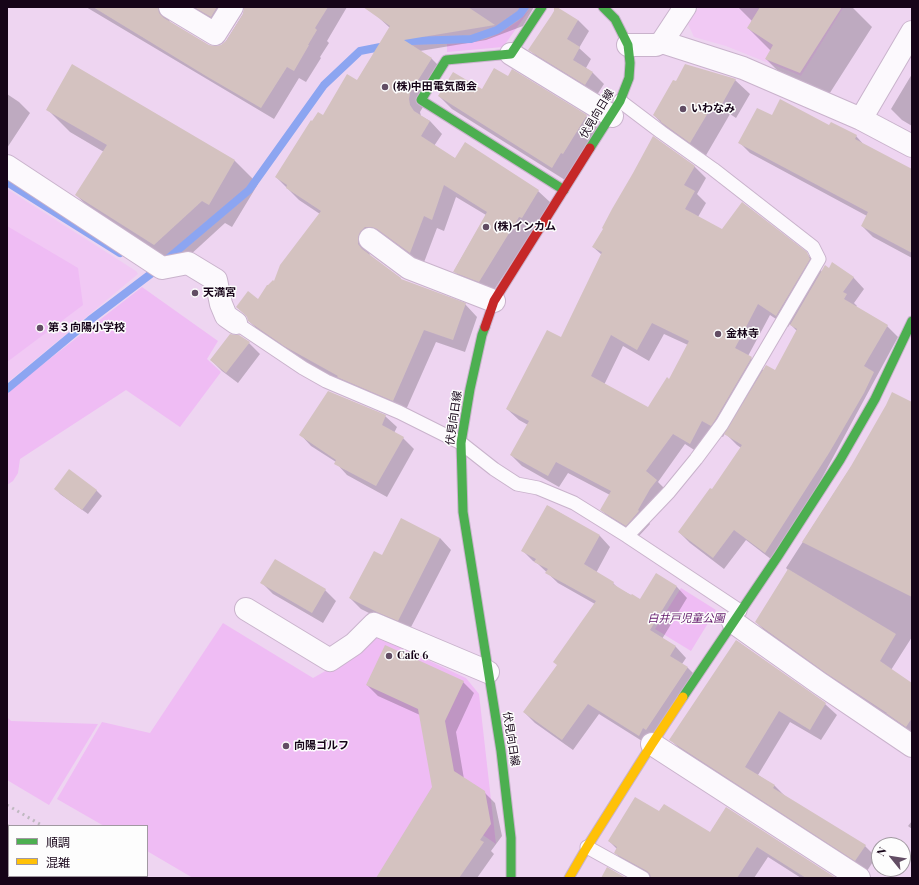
<!DOCTYPE html>
<html>
<head>
<meta charset="utf-8">
<style>
  body { margin:0 }
  #map { position:relative; width:919px; height:885px; overflow:hidden; background:#eed5f1; font-family:"Playfair Display","Noto Sans JP",serif }
  canvas { display:block }
  .frame { position:absolute; inset:0; border:8px solid #160418; pointer-events:none }
  .legend { position:absolute; left:8px; top:825px; width:140px; height:52px; box-sizing:border-box; background:#fdfdfd; border:1px solid #a199a1; margin:0; padding:5px 7px; list-style:none; font-size:12px; color:#160418 }
  .legend li { display:flex; align-items:center; gap:8px; height:20px }
  .legend b { width:20px; border:1px solid #a199a1 }
  .north { position:absolute; left:871px; top:837px; width:40px; height:40px; box-sizing:border-box; background:#fdfdfd; border:1px solid #a199a1; border-radius:50%; rotate:300deg; font-size:11px; font-weight:700; line-height:16px; text-align:center; color:#160418 }
  .north::after { content:''; display:block; margin:auto; width:14px; height:18px; background:#624d64; clip-path:polygon(50% 0,100% 100%,50% 72%,0 100%) }
</style>
</head>
<body>
<div id="map">
<canvas width="919" height="885"></canvas>
<div class="frame"></div>
<ul class="legend">
<li><b style="height:5px;background:#4caf50"></b>順調</li>
<li><b style="height:5px;background:#ffc107"></b>混雑</li>
</ul>
<div class="north">N</div>
</div>
<script>
const c = document.querySelector('canvas').getContext('2d');
c.lineJoin = 'round';
function fillPath(path, color) { c.fillStyle = color; c.fill(path, 'evenodd'); }
const poly = rows => new Path2D(rows.map(r => 'M' + r).join(''));
function trace(path, color, width, dash) { c.strokeStyle = color; c.lineWidth = width; c.lineCap = dash ? 'butt' : 'round'; c.setLineDash(dash || []); c.stroke(path); }
function label(font, color, halo, rows, align = 'center') {
  c.font = font + ' "Playfair Display","Noto Sans JP",serif'; c.lineWidth = 3; c.setLineDash([]); c.textBaseline = 'middle'; c.strokeStyle = halo; c.fillStyle = color; for (const [text, x, y, turn = 0] of rows) {
    c.save(); c.translate(x, y); c.rotate((+turn || 0) * Math.PI / 180); c.textAlign = isNaN(turn) ? turn : align; if (halo) c.strokeText(text, 0, 0); c.fillText(text, 0, 0); c.restore();
  }
}
fillPath(poly([
  [699,7,844,7,801,76,726,46,694,37,688,24],
  [7,189,136,271,138,274,7,383]
]), '#f1c9f4');
fillPath(poly([
  [531,8,503,47,447,52,447,44,470,42,486,39,501,32,518,21],
  [7,226,78,268,83,305,7,362],
  [142,287,218,341,207,359,221,372,180,427,126,390,20,459,18,473,13,481,7,485,7,392],
  [681,588,716,610,691,651,655,629],
  [223,623,313,678,361,651,372,634,466,678,479,694,496,844,450,813,410,878,193,878,147,851,147,826,104,826,57,799,102,722,150,733],
  [7,717,11,721,98,724,49,805,7,780]
]), '#efbcf4');
fillPath(poly([
  [86,7,181,7,171,13,169,20,170,23,208,46,215,48,222,46,226,41,243,14,245,7,347,7,327,41,329,43,320,57,321,58,306,82,299,78,274,119],
  [186,7,242,7,223,28],
  [381,7,534,7,523,26,486,40,420,51,432,59,444,71,420,112,421,116,430,121,442,134,434,146,456,159,538,191,551,203,492,293,466,283,454,271,486,215,456,197,444,231,437,228,423,265,369,251,370,256,403,281,465,304,477,317,465,352,436,342,405,412,351,389,297,358,262,334,249,321,258,300,274,282,320,214,299,200,276,177,323,116,357,81,390,28,377,16],
  [738,7,852,7,872,27,826,99,792,85,766,59,771,51,748,28,752,21],
  [578,20,589,31,579,48,591,59,586,68,593,73,604,84,597,95,541,61,530,50],
  [72,66,235,161,258,184,232,227,225,223,177,267,99,217,76,195,104,152,70,132,47,109],
  [912,74,912,126,902,120,891,109],
  [735,80,750,94,736,118,730,114,705,157,668,130,654,115,677,83],
  [482,91,586,116,599,129,565,180,452,109,439,96],
  [7,94,19,102,30,113,7,148],
  [772,117,829,127,856,136,866,147,912,170,912,258,873,237,862,226,867,216,750,153,740,143],
  [694,166,706,178,697,194,706,203,698,217,722,230,806,253,818,265,822,272,829,269,853,277,864,289,854,303,857,306,856,307,887,326,898,337,776,563,746,540,724,569,690,543,679,532,713,491,741,448,737,445,725,433,723,437,714,432,702,455,685,444,658,482,668,492,649,522,650,524,638,537,613,521,601,510,610,495,568,473,559,487,522,466,511,455,528,425,519,420,507,409,562,338,602,255,593,247],
  [770,315,788,327,790,324,797,331,776,371,764,371,751,358,748,356],
  [664,334,688,345,670,380,648,408,604,385,623,346,649,361],
  [249,343,260,354,238,383,222,371,211,360],
  [912,403,912,637,891,670,912,684,912,733,895,721,838,684,767,633,756,622,788,570,786,568,851,467],
  [385,416,397,427,394,433,403,438,414,449,387,497,347,475,336,463,336,462,311,446,300,434],
  [55,488,96,490,102,496,88,514,60,494],
  [548,506,600,536,610,547,596,573,613,583,619,589,641,600,656,574,677,587,687,598,662,639,676,647,686,658,682,664,688,668,698,678,650,746,599,714,573,750,535,723,524,712,558,665,595,604,558,583,538,564,533,561,523,551],
  [440,538,451,550,409,631,389,623,361,609,350,598,383,556],
  [275,561,325,590,336,601,323,623,273,594,262,583],
  [737,641,825,704,837,715,821,740,790,722,758,775,775,786,786,797,865,846,876,857,867,871,682,751,671,740],
  [463,682,474,693,456,732,464,779,484,792,495,803,502,836,491,851,494,854,477,878,377,878,433,788,420,715,378,696,367,685],
  [726,808,834,878,801,878,768,857,754,878,652,878,626,863,615,853,617,849,609,841,659,812,710,833],
  [912,821,912,829,908,826]
]), '#0003');
trace(poly([
  [7,182,120,253],
  [165,261,249,190,324,85,360,51,411,41,471,39,497,30,520,14,525,7],
  [7,389,90,320,152,273]
]), '#8ca5f1', 8);
fillPath(poly([
  [93,7,158,7,159,13,164,18,209,45,215,46,221,45,226,41,243,14,244,7,328,7,315,28,317,30,308,45,309,45,294,71,287,67,261,108,206,76],
  [194,7,217,7,211,17],
  [363,7,468,7,495,25,404,40,432,58,410,93,409,99,410,105,414,111,430,121,421,136,455,158,465,142,539,190,522,218,519,217,479,282,453,272,487,212,444,185,432,220,424,216,410,253,377,229,371,227,365,227,360,232,358,238,358,244,362,249,401,278,401,279,466,303,453,340,424,330,393,401,337,377,338,376,284,346,248,321,247,317,243,313,236,307,248,291,258,299,267,285,268,285,273,280,274,281,280,265,321,211,286,188,287,185,275,177,311,120,312,121,318,112,323,115,347,74,357,80,390,26],
  [554,7,557,7,578,20,567,39,580,47,573,60,593,72,585,85,528,50,551,16,554,11],
  [760,7,842,7,800,73,765,59,773,45,747,28],
  [72,64,235,160,209,205,202,201,154,245,75,195,107,145,46,110],
  [685,64,736,79,722,104,715,101,690,143,661,122,661,121,653,115,673,80,676,81],
  [494,68,508,76,512,69,587,115,563,154,561,153,552,168,438,96,453,72,482,89],
  [780,99,829,125,831,122,857,135,855,139,912,169,912,253,861,226,868,212,738,143,757,108,772,115],
  [653,136,695,166,684,185,695,191,685,209,722,229,742,202,807,252,810,259,776,316,758,304,735,348,752,357,715,420,711,426,702,421,690,444,673,434,646,471,657,480,650,489,638,510,639,511,626,526,600,510,611,491,556,462,548,476,510,455,529,421,506,409,547,330,561,337,602,252,592,247,603,229,602,228,612,209,633,173],
  [652,323,689,341,669,379,667,377,648,407,591,376,611,335,637,350],
  [832,262,854,277,843,292,847,294,844,299,888,325,864,366,874,372,864,393,829,453,765,553,734,530,713,558,678,532,710,488,712,489,742,445,724,434,766,365,775,370,797,329,790,325,825,265,829,268],
  [230,334,235,335,239,335,250,342,226,373,210,360],
  [328,391,386,415,382,425,404,437,376,486,334,464,336,460,299,435],
  [892,392,912,402,912,597,802,542,851,466,886,405],
  [69,469,97,490,82,510,54,489],
  [547,505,600,535,584,564,614,582,613,584,631,595,632,594,640,599,656,573,677,586,650,630,676,646,670,656,688,667,646,730,643,728,639,736,588,704,562,740,523,712,557,665,553,662,596,601,545,573,548,569,534,562,536,559,521,551],
  [401,518,440,538,398,621,377,612,349,598,374,551,382,555],
  [275,559,326,589,312,613,260,583],
  [788,569,896,634,880,661,912,683,912,718,906,727,886,713,887,713,826,673,755,622],
  [736,640,826,703,810,730,779,711,745,767,775,785,773,788,866,845,855,861,669,740],
  [385,645,464,681,445,721,454,771,485,791,491,824,480,840,484,842,459,878,376,878,432,787,418,709,366,685],
  [635,797,659,811,664,804,710,832,726,807,836,878,806,878,757,847,737,878,651,878,650,874,647,871,614,853,617,847,608,841],
  [607,867,626,878,601,878]
]), '#d4c2c0');
const lane = poly([
  [620,101,661,132,713,169,813,247,819,259,722,424,696,459,669,492,627,536],
  [236,323,303,368,326,381,399,412,461,443,494,469,517,484,538,488,574,503,627,536,740,611],
  [587,847,643,878]
]);
const street = poly([
  [170,7,215,34,232,7],
  [662,42,685,7],
  [628,45,656,45,662,42,743,68,861,119,912,146],
  [511,54,612,116],
  [861,119,912,32],
  [7,166,162,268,188,263,216,280,221,304,226,316,236,323],
  [370,239,409,268,494,301],
  [246,609,330,660,354,644,374,624,488,672],
  [733,622,819,683,912,746],
  [652,744,859,878]
]);
const fast = poly([
  [542,7,511,54,446,60,421,100,564,190],
  [590,148,620,101,629,78,630,63,628,45,615,19,603,7],
  [485,327,482,335,470,389,461,443,463,512,501,751,511,838,511,878],
  [683,697,778,556,840,460,875,399,912,321]
]);
const slow = poly([
  [569,878,587,847,652,744,683,697]
]);
const jam = poly([
  [485,327,494,301,590,148]
]);
trace(lane, '#c9b3cc', 15);
trace(street, '#c9b3cc', 24);
trace(fast, '#c9b3cc', 11);
trace(slow, '#c9b3cc', 11);
trace(jam, '#c9b3cc', 11);
trace(lane, '#fcf9fd', 13);
trace(street, '#fcf9fd', 22);
trace(fast, '#4caf50', 9);
trace(slow, '#ffc107', 9);
trace(jam, '#c62828', 9);
trace(poly([
  [7,805,43,826],
  [7,825,9,827],
  [92,876,95,878],
  [124,876,127,878]
]), '#bfb9c0', 3, [2, 4]);
for (const [x, y, r, color] of [
  [385,87,4,"#624d64"],
  [683,109,4,"#624d64"],
  [486,227,4,"#624d64"],
  [195,293,4,"#624d64"],
  [40,328,4,"#624d64"],
  [718,334,4,"#624d64"],
  [389,656,4,"#624d64"],
  [286,746,4,"#624d64"]
]) { const dot = new Path2D(); dot.arc(x, y, r, 0, 2 * Math.PI); c.fillStyle = color; c.fill(dot); trace(dot, '#fdfdfd', 1.5); }
label('bold 11px', '#160418', '#fdfdfd', [
  ["(株)中田電気商会",393,87],
  ["いわなみ",691,109],
  ["(株)インカム",494,227],
  ["天満宮",203,293],
  ["第３向陽小学校",48,328],
  ["金林寺",726,334],
  ["Cafe 6",397,656],
  ["向陽ゴルフ",294,746]
], 'left');
label('11px', '#160418', '#fdfdfd', [
  ["伏見向日線",597,114,-59],
  ["伏見向日線",454,418,-82],
  ["伏見向日線",511,739,81]
]);
label('italic 11px', '#611669', '#fdfdfd', [
  ["白井戸児童公園",686,619]
]);
</script>
</body>
</html>
